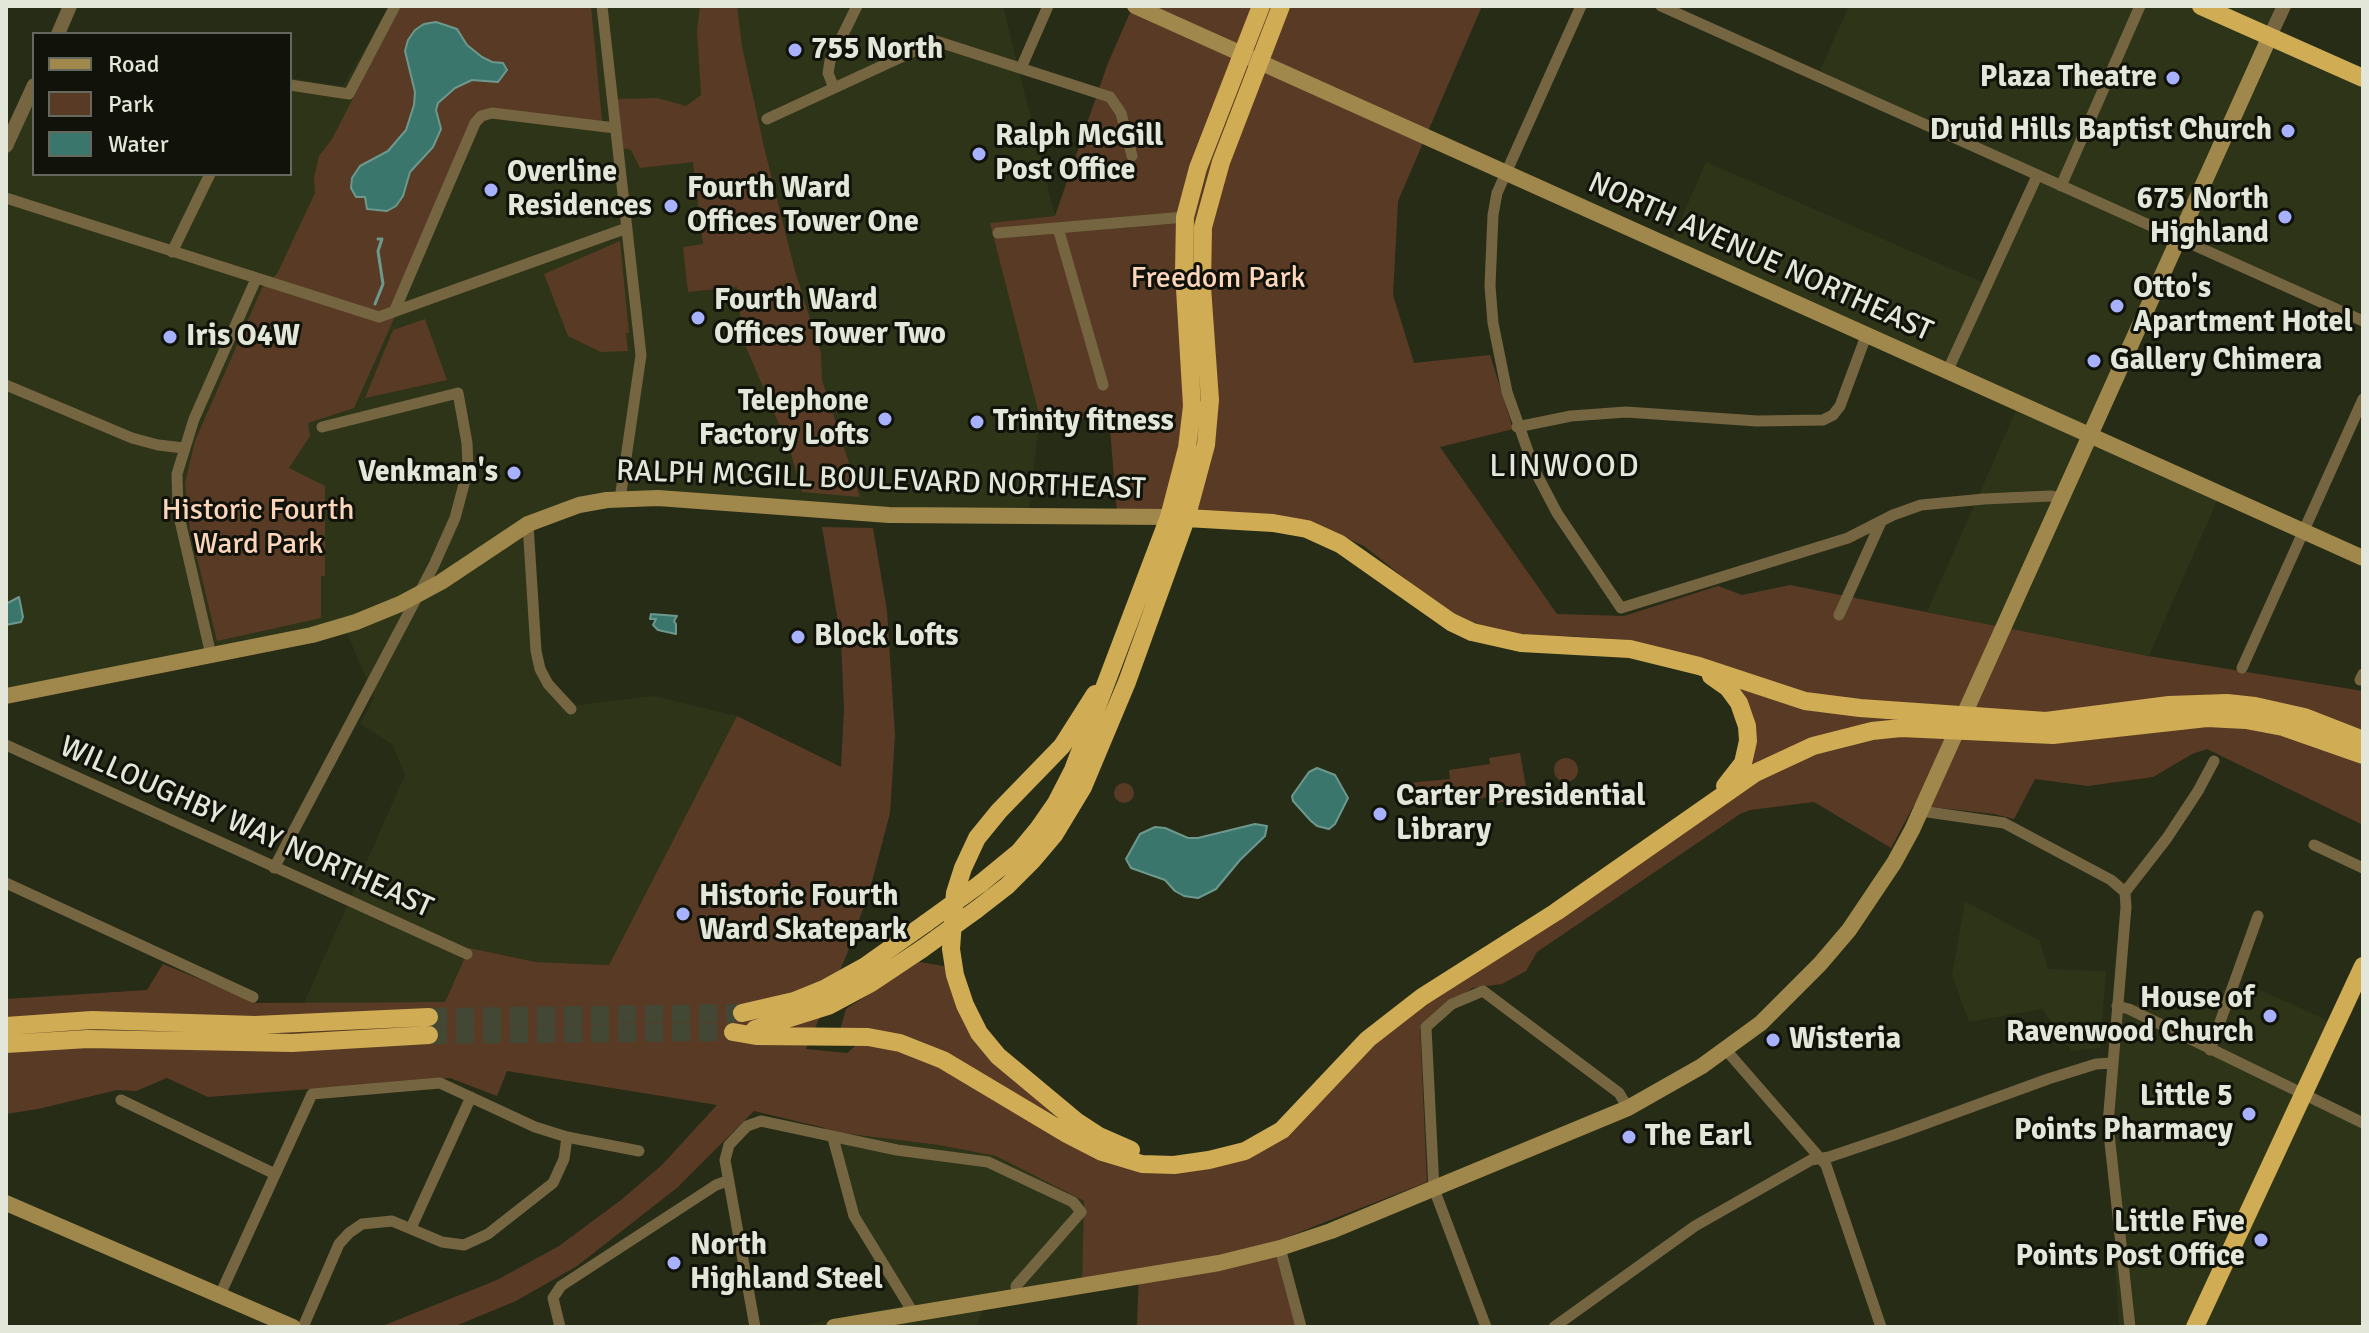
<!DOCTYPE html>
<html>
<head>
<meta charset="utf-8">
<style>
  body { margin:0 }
  #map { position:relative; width:2369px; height:1333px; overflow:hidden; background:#272c17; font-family:Signika,sans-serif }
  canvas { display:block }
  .frame { position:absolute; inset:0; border:8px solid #e3e7d9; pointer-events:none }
  .legend { position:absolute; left:32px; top:32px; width:260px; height:144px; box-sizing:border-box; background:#11130a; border:2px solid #65685d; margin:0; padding:10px 14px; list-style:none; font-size:24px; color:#e3e7d9 }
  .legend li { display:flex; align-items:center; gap:16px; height:40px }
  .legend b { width:40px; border:2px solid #65685d }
</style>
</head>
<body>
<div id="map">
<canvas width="2369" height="1333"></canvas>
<div class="frame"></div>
<ul class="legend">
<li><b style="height:10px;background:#a0874b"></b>Road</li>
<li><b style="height:22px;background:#593b25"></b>Park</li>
<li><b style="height:22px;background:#3b766d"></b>Water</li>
</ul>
</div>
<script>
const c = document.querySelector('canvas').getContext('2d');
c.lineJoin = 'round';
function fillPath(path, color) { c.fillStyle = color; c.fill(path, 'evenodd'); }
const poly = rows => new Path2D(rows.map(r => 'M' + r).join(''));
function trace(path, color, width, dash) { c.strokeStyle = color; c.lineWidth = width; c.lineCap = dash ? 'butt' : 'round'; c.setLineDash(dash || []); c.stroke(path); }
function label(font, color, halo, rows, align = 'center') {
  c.font = font + ' Signika,sans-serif'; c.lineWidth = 6; c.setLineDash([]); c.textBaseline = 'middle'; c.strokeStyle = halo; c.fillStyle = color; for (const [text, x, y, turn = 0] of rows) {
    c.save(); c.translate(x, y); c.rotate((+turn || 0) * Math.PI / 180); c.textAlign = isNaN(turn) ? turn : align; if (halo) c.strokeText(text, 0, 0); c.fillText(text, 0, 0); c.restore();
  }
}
fillPath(poly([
  [389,6,1003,6,1055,216,991,224,1040,418,1028,516,618,500,528,524,539,669,568,706,654,696,737,716,609,965,536,962,469,948,445,1002,304,1003,405,775,392,744,360,724,374,698,343,623,6,701,6,142,34,82,34,174,290,174,290,78,343,86],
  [1849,6,2284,6,2270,36,2363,78,2363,318,2182,236,2096,437,2220,494,2149,656,1927,612,2018,406,1669,246,1706,162,1986,284,2034,176,1817,77],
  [1965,901,2040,941,2048,969,2106,971,2100,1048,2072,1051,2042,1009,1969,1022,1952,975],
  [2251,986,2338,1025,2307,1097,2363,1123,2363,1327,2119,1327,2107,1133,2120,1007],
  [825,1131,939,1145,996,1156,1084,1201,1082,1282,983,1309,976,1327,794,1327,907,1305,849,1213]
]), '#2e3418');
fillPath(poly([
  [401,6,591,6,602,121,491,118,481,124,354,408,308,423,310,436,289,468,325,486,325,576,321,576,321,618,217,641,190,528,185,483,195,441,262,288,277,274,315,193,314,178,319,156,332,139],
  [700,6,737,6,742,46,764,147,795,271,821,353,822,380,860,497,802,492,790,450,743,340,737,287,688,292,683,247,703,244,693,162,640,168,631,150,622,148,616,99,657,98,686,106,701,95,697,31],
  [1133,6,1482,6,1398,201,1393,295,1414,363,1490,355,1513,429,1440,447,1557,614,1624,616,1718,586,1742,595,1790,585,2148,656,2363,691,2363,825,2207,749,2192,754,2153,777,2088,786,2035,779,2014,819,1994,814,1914,805,1891,848,1814,802,1750,810,1740,814,1537,952,1526,971,1502,984,1472,988,1420,1028,1427,1182,1277,1241,1302,1327,1137,1327,1139,1272,1082,1282,1084,1201,996,1156,939,1145,825,1131,825,1128,754,1111,678,1187,577,1266,516,1301,453,1327,380,1327,497,1280,559,1246,621,1200,662,1165,717,1105,507,1071,497,1096,450,1078,208,1097,167,1078,136,1091,117,1090,38,1109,6,1114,6,999,147,990,163,964,257,1003,445,1002,469,948,536,962,609,965,737,716,841,767,844,709,841,639,822,527,873,528,887,611,895,735,890,813,870,889,847,954,806,1049,847,1053,860,1042,923,1056,1112,1159,1232,1161,1410,1012,1698,818,1752,750,1721,669,1629,640,1569,636,1555,638,1487,632,1442,608,1364,546,1322,527,1118,524,1109,418,1040,418,990,223,1055,216,1108,63],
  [620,241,629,333,626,333,628,351,601,352,568,336,544,274],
  [425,319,447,380,365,398,393,330],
  [1520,753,1528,798,1496,803,1495,796,1454,802,1453,796,1411,804,1408,783,1450,779,1449,770,1490,764,1489,758],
  '1554 770a12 12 0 1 1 24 0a12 12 0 1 1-24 0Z',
  '1114 793a10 10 0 1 1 20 0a10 10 0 1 1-20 0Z',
  [919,962,950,967,971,1025,1099,1147,963,1068,840,1030,846,1009]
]), '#593b25');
const water = poly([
  [436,22,457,29,467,45,482,57,492,62,503,63,507,70,498,82,472,80,455,88,438,103,436,110,441,129,433,147,410,172,403,196,396,206,387,211,367,209,365,197,356,197,351,188,352,178,360,166,388,151,406,130,414,105,415,92,405,51,408,40,415,30,424,24,436,22],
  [19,597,23,617,21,622,6,625,6,604,19,597],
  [651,614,677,616,674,621,676,624,676,634,658,630,653,625,656,619,650,619,651,614],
  [1317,768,1335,775,1348,798,1335,824,1329,829,1317,826,1311,821,1293,801,1292,796,1309,772,1317,768],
  [1255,824,1267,826,1265,836,1240,860,1216,889,1198,898,1184,896,1175,891,1165,880,1131,868,1126,859,1140,834,1155,827,1165,828,1188,838,1198,838,1255,824]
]);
fillPath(water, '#3b766d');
trace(water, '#6d988d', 2);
trace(poly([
  [375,304,383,284,378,251,382,239,378,239]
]), '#6d988d', 3);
trace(poly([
  [429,1017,742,1013],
  [429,1035,733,1032]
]), '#434834', 18, [18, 9]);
trace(poly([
  [602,6,641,355,620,499],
  [1581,6,1497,193,1493,215,1490,286,1493,323,1507,392,1535,471,1557,513,1621,608,1848,538,1893,515,1921,505,1984,499,2050,496,2062,498],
  [1661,6,2363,321],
  [1021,68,1048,6],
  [290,85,349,94,395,6],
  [834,88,828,73,830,61,857,6],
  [767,119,936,41,1110,97,1121,113,1132,156],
  [2061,186,2140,6],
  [6,198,379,317,627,228],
  [1058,228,1103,385],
  [998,233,1185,217],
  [172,252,210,174],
  [394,312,475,123,481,116,492,113,615,128],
  [1947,372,2037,176],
  [6,385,132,438,158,445,184,448],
  [1517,427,1571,416,1626,412,1757,421,1823,420,1833,415,1840,406,1866,336],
  [528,524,536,651,540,669,548,684,571,709],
  [1839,615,1881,522],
  [211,655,178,512,177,474,194,419,256,279],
  [2242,668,2363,399],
  [2360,680,2363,674],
  [6,745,467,954],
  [1921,811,2004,823,2111,880,2125,892],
  [2314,845,2363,868],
  [274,868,434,565,455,518,468,469,467,443,458,393,322,427],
  [6,883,253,997],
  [2117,1006,2129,1009,2363,1123],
  [1726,1050,1826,1165,1881,1327],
  [2210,1050,2258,916],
  [121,1100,275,1174],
  [833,1138,854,1216,914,1314],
  [411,1228,471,1097],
  [1280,1248,1301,1327],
  [219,1297,312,1094,440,1083,535,1127,567,1137,639,1151],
  [303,1327,339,1244,349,1233,362,1224,392,1221,442,1242,464,1245,488,1234,553,1183,564,1159,567,1137],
  [560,1327,553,1298,561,1286,716,1185,727,1181],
  [755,1327,725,1160,729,1145,747,1126,761,1121,897,1150,988,1162,1073,1202,1081,1212,1016,1286,1018,1296],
  [1486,1327,1434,1189,1426,1027,1452,1004,1483,991,1619,1093,1628,1108],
  [1554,1327,1695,1226,1811,1160,1829,1157,1897,1134,2048,1079,2096,1064,2112,1063],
  [2130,1327,2108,1124,2126,907,2125,892,2167,838,2198,791,2214,761]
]), '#756541', 11);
trace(poly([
  [58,34,70,6],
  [2270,36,2284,6],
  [6,146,34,85]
]), '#756541', 14);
trace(poly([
  [1135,6,2363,558],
  [6,696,312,635,356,622,400,604,441,582,528,524,579,505,607,500,658,498,889,515,1169,517],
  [6,1203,293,1327],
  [834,1327,1219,1263,1280,1248,1331,1231,1628,1108,1702,1066,1761,1023,1820,964,1849,930,1894,863,1912,830,2270,36]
]), '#a0874b', 16);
trace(poly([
  [2201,6,2363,78],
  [1169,517,1273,523,1307,529,1340,544,1451,622,1472,632,1521,643,1630,649,1699,666,1805,701,1860,708,2046,721,2169,705,2227,703,2255,706,2304,717,2363,740],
  [1711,676,1728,688,1739,703,1747,726,1748,741,1743,763,1725,786],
  [1095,694,1062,746,999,811,977,838,963,868,955,893,951,949,955,975,965,1005,979,1033,998,1056,1076,1121,1099,1136,1131,1150],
  [980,884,1019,852,1038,829,1056,803,1073,770,1169,517,1187,448,1192,406,1184,272,1185,217,1198,168,1261,6],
  [976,910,1007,886,1032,861,1054,835,1083,787,1127,682,1186,519,1206,445,1210,400,1202,287,1203,227,1221,162,1281,6],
  [742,1013,794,1001,826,988,864,967,926,923],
  [6,1026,92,1020,255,1025,429,1017],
  [755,1029,828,1006,871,983,922,949],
  [733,1032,756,1036,868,1037,900,1043,943,1060,1067,1134,1102,1152,1142,1164,1174,1165,1209,1160,1245,1151,1282,1130,1368,1039,1422,997,1556,912,1755,773,1813,746,1872,731,1901,728,2053,735,2207,718,2246,720,2283,727,2363,755],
  [6,1044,88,1039,292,1043,429,1035],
  [2195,1327,2363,966]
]), '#d0ac54', 18);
trace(poly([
  [926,923,980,884],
  [922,949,976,910]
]), '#d0ac54', 18);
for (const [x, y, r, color] of [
  [795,50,8,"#a7b1fc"],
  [2173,78,8,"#a7b1fc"],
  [2288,131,8,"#a7b1fc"],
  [979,154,8,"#a7b1fc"],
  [491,190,8,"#a7b1fc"],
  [671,206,8,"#a7b1fc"],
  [2285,217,8,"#a7b1fc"],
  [2117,306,8,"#a7b1fc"],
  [698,318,8,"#a7b1fc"],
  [170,337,8,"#a7b1fc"],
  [2094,361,8,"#a7b1fc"],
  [885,419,8,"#a7b1fc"],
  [977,422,8,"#a7b1fc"],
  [514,473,8,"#a7b1fc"],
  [798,637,8,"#a7b1fc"],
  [1380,814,8,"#a7b1fc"],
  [683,914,8,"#a7b1fc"],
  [2270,1016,8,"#a7b1fc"],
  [1773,1040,8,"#a7b1fc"],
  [2249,1114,8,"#a7b1fc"],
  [1629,1137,8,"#a7b1fc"],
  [2261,1240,8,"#a7b1fc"],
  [674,1263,8,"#a7b1fc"]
]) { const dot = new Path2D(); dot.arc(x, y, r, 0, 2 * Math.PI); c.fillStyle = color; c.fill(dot); trace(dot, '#11130a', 3); }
label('bold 30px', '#e3e7d9', '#11130a', [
  ["755 North",811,50],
  ["Plaza Theatre",2157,78,"right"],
  ["Druid Hills Baptist Church",2272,131,"right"],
  ["Ralph McGill",995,137],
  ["Post Office",995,171],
  ["Overline",507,173],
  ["Residences",507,207],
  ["Fourth Ward",687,189],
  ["Offices Tower One",687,223],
  ["675 North",2269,200,"right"],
  ["Highland",2269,234,"right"],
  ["Otto's",2133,289],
  ["Apartment Hotel",2133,323],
  ["Fourth Ward",714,301],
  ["Offices Tower Two",714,335],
  ["Iris O4W",186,337],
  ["Gallery Chimera",2110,361],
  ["Telephone",869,402,"right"],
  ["Factory Lofts",869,436,"right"],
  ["Trinity fitness",993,422],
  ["Venkman's",498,473,"right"],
  ["Block Lofts",814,637],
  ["Carter Presidential",1396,797],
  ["Library",1396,831],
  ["Historic Fourth",699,897],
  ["Ward Skatepark",699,931],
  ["House of",2254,999,"right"],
  ["Ravenwood Church",2254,1033,"right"],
  ["Wisteria",1789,1040],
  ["Little 5",2233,1097,"right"],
  ["Points Pharmacy",2233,1131,"right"],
  ["The Earl",1645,1137],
  ["Little Five",2245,1223,"right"],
  ["Points Post Office",2245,1257,"right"],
  ["North",690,1246],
  ["Highland Steel",690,1280]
], 'left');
label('30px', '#e3e7d9', '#11130a', [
  ["NORTH AVENUE NORTHEAST",1760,258,24],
  ["RALPH MCGILL BOULEVARD NORTHEAST",881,481,2],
  ["WILLOUGHBY WAY NORTHEAST",246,828,24]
]);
label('30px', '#fcd5bb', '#11130a', [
  ["Freedom Park",1218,279],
  ["Historic Fourth",258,511],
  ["Ward Park",258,545]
]);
c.letterSpacing = '2px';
label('32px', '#e3e7d9', '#11130a', [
  ["LINWOOD",1565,468]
]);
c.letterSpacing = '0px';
</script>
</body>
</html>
